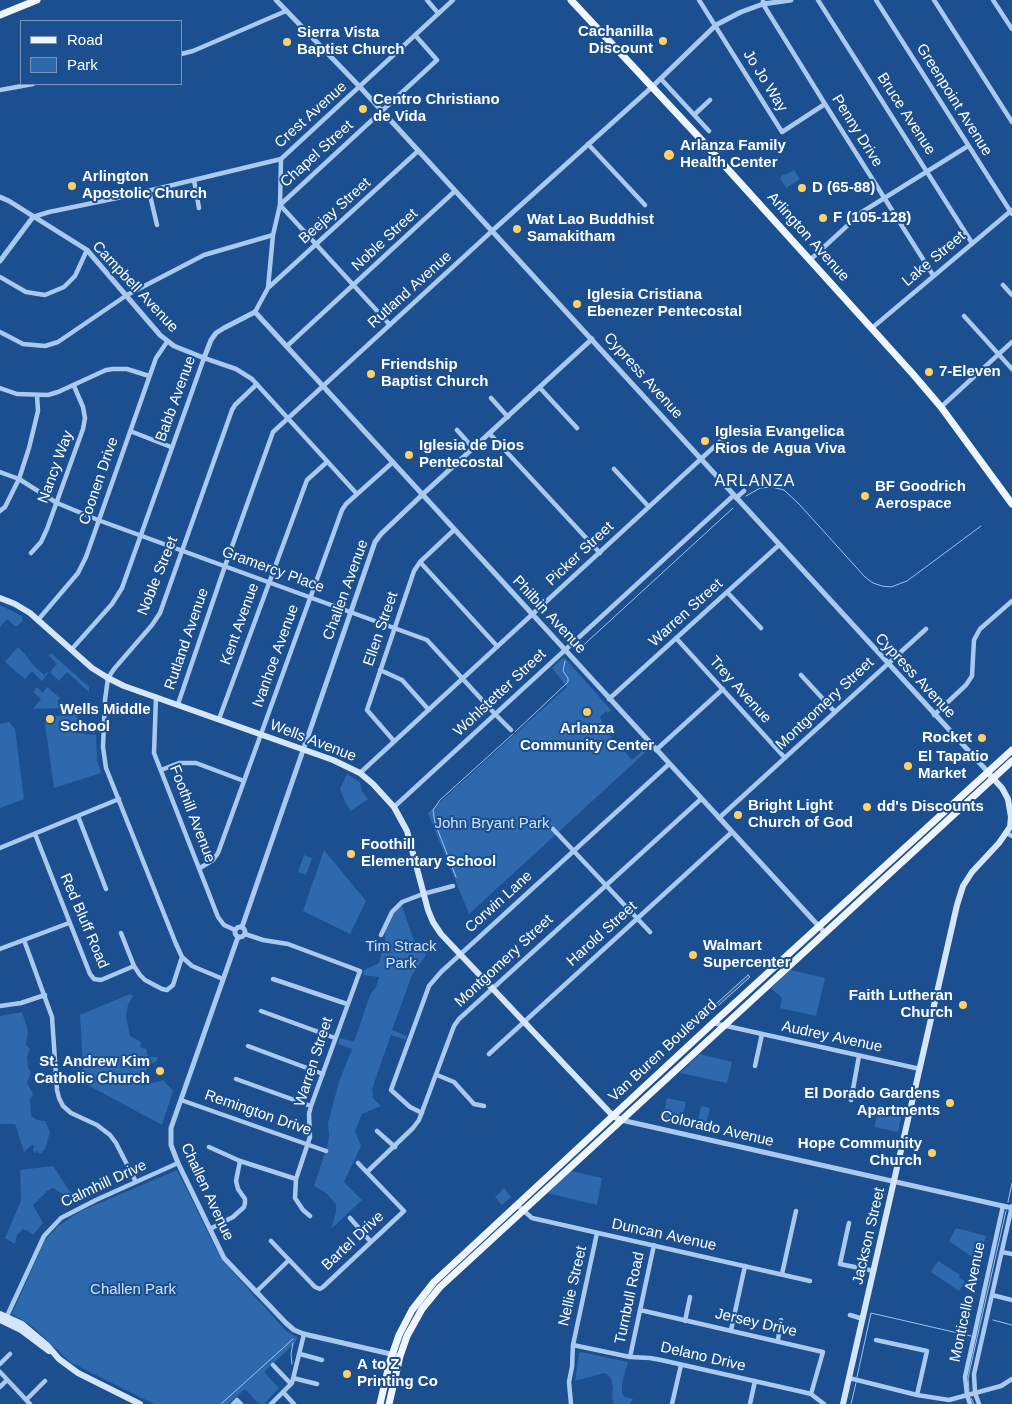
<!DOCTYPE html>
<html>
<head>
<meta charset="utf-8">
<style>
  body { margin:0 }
  #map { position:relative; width:1012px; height:1404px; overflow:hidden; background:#1b4f8f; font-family:Arial,sans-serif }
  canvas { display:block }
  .legend { position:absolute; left:20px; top:20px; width:162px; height:65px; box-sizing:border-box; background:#1b4f8f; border:1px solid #7695bc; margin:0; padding:6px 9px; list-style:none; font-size:15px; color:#fff }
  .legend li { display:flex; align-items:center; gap:10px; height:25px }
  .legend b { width:25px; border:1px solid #7695bc }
</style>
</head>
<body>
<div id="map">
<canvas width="1012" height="1404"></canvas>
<ul class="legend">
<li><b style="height:6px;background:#f0f6ff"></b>Road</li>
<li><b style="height:14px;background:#2e69ad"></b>Park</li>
</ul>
</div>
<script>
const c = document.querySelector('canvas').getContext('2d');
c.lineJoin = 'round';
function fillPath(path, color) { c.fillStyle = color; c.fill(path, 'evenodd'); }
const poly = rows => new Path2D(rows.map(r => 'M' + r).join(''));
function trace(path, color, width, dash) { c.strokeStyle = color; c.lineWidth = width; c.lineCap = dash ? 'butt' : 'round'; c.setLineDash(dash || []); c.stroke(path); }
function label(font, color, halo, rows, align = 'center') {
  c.font = font + ' Arial,sans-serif'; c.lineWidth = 4; c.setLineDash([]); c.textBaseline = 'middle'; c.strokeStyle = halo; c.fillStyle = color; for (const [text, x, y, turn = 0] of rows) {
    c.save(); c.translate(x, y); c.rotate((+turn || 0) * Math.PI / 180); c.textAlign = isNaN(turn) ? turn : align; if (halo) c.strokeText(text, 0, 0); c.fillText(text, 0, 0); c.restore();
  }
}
fillPath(poly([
  [794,170,800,179,786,188,780,178,783,174,785,175],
  [0,605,22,616,22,622,16,627,7,619,0,627],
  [18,647,25,654,34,666,44,675,47,672,48,673,42,681,32,671,25,679,5,662],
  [49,654,52,654,89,687,89,692,67,672,59,681,50,672,57,664,48,655],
  [564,657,611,710,608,713,606,711,600,717,603,724,601,726,632,760,642,751,642,748,644,746,648,750,469,914,428,813,567,687,552,668],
  [37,687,43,693,47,687,60,698,57,701,66,708,33,709,41,699,33,692],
  [77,710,78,733,96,735,97,760,101,773,54,788,44,717,67,715],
  [9,722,15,729,24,799,0,808,0,724],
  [347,774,360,782,362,791,368,799,351,811,346,804,340,789],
  [324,850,366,901,350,934,303,911],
  [304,855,312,858,306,875,298,872],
  [401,903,413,938,426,955,412,975,392,1030,407,1036,406,1040,391,1035,372,1089,373,1098,381,1106,362,1114,355,1131,361,1146,344,1182,362,1200,331,1229,336,1212,336,1204,326,1193,314,1186,328,1144,329,1135,328,1123,339,1082,352,1049,338,1044,340,1038,354,1042,370,995,376,987,379,977,363,975,364,970,379,963,385,942,385,930,389,918],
  [790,970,825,978,816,1016,780,1008,782,998,771,988],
  [130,994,133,996,128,1005,126,1017,130,1036,141,1042,140,1047,146,1049,148,1057,158,1057,156,1062,149,1064,145,1075,145,1082,153,1083,163,1080,173,1091,162,1125,84,1083,80,1015],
  [22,1012,28,1031,26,1045,30,1049,27,1057,28,1068,31,1072,27,1083,33,1094,30,1099,31,1116,37,1120,45,1121,50,1132,45,1149,41,1153,39,1153,37,1150,35,1153,33,1151,34,1146,32,1145,24,1152,15,1124,0,1124,0,1016],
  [700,1054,732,1062,727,1083,680,1073],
  [667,1098,686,1102,680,1126,662,1122],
  [880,1104,903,1109,898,1132,874,1127],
  [701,1106,710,1108,704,1132,696,1130],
  [53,1166,71,1193,66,1196,53,1188,47,1191,33,1205,43,1223,33,1235,28,1231,23,1229,17,1235,15,1244,5,1238,21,1201,20,1170],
  [177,1170,221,1259,286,1331,297,1337,296,1342,264,1372,279,1388,264,1404,259,1404,245,1389,228,1404,154,1404,70,1362,33,1327,12,1314,45,1240,58,1226,81,1211],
  [571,1171,602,1178,597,1205,547,1193],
  [504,1188,511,1197,502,1205,495,1197],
  [956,1228,986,1236,982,1250,977,1248,972,1257,949,1241],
  [938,1261,960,1275,959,1278,965,1281,959,1291,931,1272],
  [972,1274,980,1279,974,1288,966,1283],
  [581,1352,628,1362,622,1383,622,1394,625,1397,633,1399,630,1404,613,1404,612,1396,613,1388,611,1379,608,1375,604,1373,575,1381,579,1353]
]), '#2e69ad');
const water = poly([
  [748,975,750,977,709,1014,707,1012,748,975]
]);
fillPath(water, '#3c6290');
trace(water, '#9cc4f0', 1);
trace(poly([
  [746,496,760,488,772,487,784,490,799,504,865,577,873,583,882,586,891,587,907,581,981,526],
  [576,652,733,508],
  [515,732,568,682,568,678,563,671,565,661],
  [456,877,435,823,433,810,440,800,513,734],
  [1008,1202,1012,1183],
  [993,1320,1012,1325],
  [292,1364,291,1354,293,1343],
  [857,1377,871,1313,971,1336],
  [969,1391,968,1378,970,1369,1006,1211],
  [971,1398,974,1404],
  [221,1404,293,1339],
  [851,1404,856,1383]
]), '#9cc4f0', 1);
trace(poly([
  [427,0,438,13],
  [699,0,782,132,825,104],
  [763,0,763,4,825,104,933,275],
  [818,0,972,243],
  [876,0,1012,214],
  [934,0,1012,122],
  [993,0,1012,29],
  [181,54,193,51,286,11],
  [661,79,709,131],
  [0,90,33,84],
  [694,115,710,100],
  [588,144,645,205],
  [194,180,199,208],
  [149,191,157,225],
  [280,205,437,60,415,35],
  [280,205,390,325],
  [33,217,49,212,127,196,281,159,453,0],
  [810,260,862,212,968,146],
  [0,277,26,292,45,295,64,287,75,276,87,250],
  [1003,285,1012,295],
  [268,288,418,151],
  [255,312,268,288,273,235,280,205,281,159],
  [964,316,1012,369],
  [872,328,1012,210],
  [0,332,23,344,45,346,58,342,127,295,204,255,273,235],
  [287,346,455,191],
  [0,388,17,394,48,395,58,392,106,370,113,369,127,369,149,376],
  [540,388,577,428],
  [491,398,508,417],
  [941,407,1012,342],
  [457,430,473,448],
  [130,431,171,447],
  [490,434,600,553],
  [614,469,649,507],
  [0,472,19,479,57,503,98,520,427,640,495,714,511,730],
  [736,498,744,491],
  [0,511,5,507,19,479,29,448,38,411,37,395],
  [31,553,41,542,47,529,83,429,85,418,83,407,74,386],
  [420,562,497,646],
  [727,592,761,628],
  [38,620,78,573,86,557,156,358,167,342],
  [676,638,785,758],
  [71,650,112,604,122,588,204,358,236,369,252,379,357,494],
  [380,670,402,680,429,710],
  [801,675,835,712],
  [156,697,154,753,218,917,224,925,235,930],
  [609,699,779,545],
  [178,704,225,566,273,432,492,231],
  [934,715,966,685,972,676,974,640,980,629,1012,601],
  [219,719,307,480,327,462],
  [394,741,367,710,414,571,420,562,454,530],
  [656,750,723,689],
  [161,770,179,763,196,763,244,781],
  [360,773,728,434],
  [394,807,734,495],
  [78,816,106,889],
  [719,818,926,629],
  [553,829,650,932],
  [1007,833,1012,836],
  [35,834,90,974,94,979,101,980,134,966],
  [0,848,119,799],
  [200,868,213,860,218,853,342,510,346,504,393,462],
  [121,933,134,966,140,975,145,980,162,989,167,990,173,985,182,957],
  [245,934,263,940,288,944,360,971,311,1106,309,1114,310,1137,296,1179,295,1198,303,1210,310,1216],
  [381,935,392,912,402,902,423,894,453,886],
  [24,940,52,1017,57,1090,59,1098,63,1106,71,1113,97,1125,110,1135,116,1143,136,1182],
  [0,949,69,923],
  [223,979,192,966,182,957,176,944,106,768,103,747,105,700,108,678,114,669,152,625,160,613,232,410,235,405,257,384],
  [273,979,347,1004],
  [0,1006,21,1003,45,995],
  [261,1011,335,1038],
  [713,1023,920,1069],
  [248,1046,323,1074],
  [489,1054,732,832],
  [755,1066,762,1034],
  [437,1075,454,1082,474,1104,484,1106],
  [236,1079,311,1106],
  [181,1100,326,1151],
  [851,1100,859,1056],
  [422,1113,410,1107,391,1090,429,986,441,972,669,764],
  [377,1131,395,1147],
  [209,1147,240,1161,296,1179],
  [367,1172,413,1128,419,1120,454,1026,459,1019,701,799],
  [517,1205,532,1218,810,1281],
  [350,1218,371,1242],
  [849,1223,840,1264,874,1271],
  [210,1229,233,1217,244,1207,245,1203,245,1199,238,1189,236,1181,240,1161],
  [271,1241,315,1287,320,1289,323,1287,404,1211,358,1163],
  [1002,1252,1012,1254],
  [782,1274,796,1211],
  [256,1292,289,1260],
  [992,1295,1012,1300],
  [640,1310,823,1352,811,1394],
  [850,1315,863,1319],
  [7,1316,44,1236,61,1218,96,1200,178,1163],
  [685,1321,690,1297],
  [731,1330,745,1266],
  [778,1340,781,1320],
  [876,1340,927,1351,917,1395],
  [573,1345,630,1357,650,1358,661,1360,803,1392,811,1394,824,1404],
  [300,1354,322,1360],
  [630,1357,654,1245],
  [0,1364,10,1354],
  [273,1365,291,1384],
  [0,1372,30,1404],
  [293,1378,317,1384],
  [849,1378,917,1395,949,1400,1001,1386,1012,1379],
  [0,1387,7,1380],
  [283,1392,294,1404],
  [26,1400,45,1381],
  [233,1404,237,1400,241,1404],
  [271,1404,292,1383,304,1334],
  [571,1404,569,1382,572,1367,573,1345,597,1233],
  [672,1404,681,1365],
  [750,1404,755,1381],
  [970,1404,967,1395,965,1377,1003,1206],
  [979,1404,975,1393,974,1374,1012,1206]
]), '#a9c9ee', 4.5);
trace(poly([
  [276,0,360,87,988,772],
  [0,197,9,201,87,250,160,335,174,346,204,358,211,340,216,333,224,328,255,312,825,933],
  [492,231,652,87,716,25,741,12,763,4,791,0],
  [0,261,33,217],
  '235 932a5 5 0 1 1 10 0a5 5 0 1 1-10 0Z',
  [242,927,375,542,381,534,422,495,592,339],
  [238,937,171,1128,171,1145,178,1163,224,1258,286,1323,294,1330,304,1334,395,1355],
  [621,1120,1012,1208]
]), '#a9c9ee', 5);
trace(poly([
  [0,598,15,604,30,613,92,668,108,678,124,686,333,760,360,773,373,784,394,807,407,831,428,910,433,922,441,934,613,1116,621,1120],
  [0,1314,22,1324,47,1345,59,1359,78,1373,140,1404],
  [0,1320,21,1330,49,1351],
  [843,1404,957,905,963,886,972,872,999,843,1010,827,1011,817,1008,799,1002,788,990,775]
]), '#d6e6fa', 6);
trace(poly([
  [571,0,696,134,912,373,941,407,1012,504],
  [0,15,37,0],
  [380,1404,390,1361,399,1335,412,1310,434,1282,713,1023,1012,750],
  [389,1404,400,1356,407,1336,422,1309,440,1287,1012,761]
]), '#f0f6ff', 7);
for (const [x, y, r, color] of [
  [663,41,5,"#ffd166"],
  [287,42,5,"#ffd166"],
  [363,109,5,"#ffd166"],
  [669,155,6,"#ffd166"],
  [72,186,5,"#ffd166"],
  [802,188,5,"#ffd166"],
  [823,218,5,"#ffd166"],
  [517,229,5,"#ffd166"],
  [577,304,5,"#ffd166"],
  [929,372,5,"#ffd166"],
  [371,374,5,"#ffd166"],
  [705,441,5,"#ffd166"],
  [409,455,5,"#ffd166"],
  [865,496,5,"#ffd166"],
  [587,712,5,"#ffd166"],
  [50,719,5,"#ffd166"],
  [982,738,5,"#ffd166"],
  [908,766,5,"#ffd166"],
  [867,807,5,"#ffd166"],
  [738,815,5,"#ffd166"],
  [351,854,5,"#ffd166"],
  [693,955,5,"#ffd166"],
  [963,1005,5,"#ffd166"],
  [160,1071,5,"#ffd166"],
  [950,1103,5,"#ffd166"],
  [932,1153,5,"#ffd166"],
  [347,1374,5,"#ffd166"]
]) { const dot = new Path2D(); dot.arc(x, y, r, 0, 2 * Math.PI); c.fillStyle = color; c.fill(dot); trace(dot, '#1b4f8f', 2); }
label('bold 15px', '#fff', '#1b4f8f', [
  ["Cachanilla",653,32,"right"],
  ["Discount",653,49,"right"],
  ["Sierra Vista",297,33],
  ["Baptist Church",297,50],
  ["Centro Christiano",373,100],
  ["de Vida",373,117],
  ["Arlanza Family",680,146],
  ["Health Center",680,163],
  ["Arlington",82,177],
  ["Apostolic Church",82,194],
  ["D (65-88)",812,188],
  ["F (105-128)",833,218],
  ["Wat Lao Buddhist",527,220],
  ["Samakitham",527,237],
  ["Iglesia Cristiana",587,295],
  ["Ebenezer Pentecostal",587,312],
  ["Friendship",381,365],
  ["Baptist Church",381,382],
  ["7-Eleven",939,372],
  ["Iglesia Evangelica",715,432],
  ["Rios de Agua Viva",715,449],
  ["Iglesia de Dios",419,446],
  ["Pentecostal",419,463],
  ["BF Goodrich",875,487],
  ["Aerospace",875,504],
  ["Wells Middle",60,710],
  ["School",60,727],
  ["Arlanza",587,729,"center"],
  ["Community Center",587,746,"center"],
  ["Rocket",972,738,"right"],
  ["El Tapatio",918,757],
  ["Market",918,774],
  ["Bright Light",748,806],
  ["Church of God",748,823],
  ["dd's Discounts",877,807],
  ["Foothill",361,845],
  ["Elementary School",361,862],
  ["Walmart",703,946],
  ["Supercenter",703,963],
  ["Faith Lutheran",953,996,"right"],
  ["Church",953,1013,"right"],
  ["St. Andrew Kim",150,1062,"right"],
  ["Catholic Church",150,1079,"right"],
  ["El Dorado Gardens",940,1094,"right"],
  ["Apartments",940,1111,"right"],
  ["Hope Community",922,1144,"right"],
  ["Church",922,1161,"right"],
  ["A to Z",357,1365],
  ["Printing Co",357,1382]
], 'left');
label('15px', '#fff', '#1b4f8f', [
  ["Jo Jo Way",765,81,58],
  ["Greenpoint Avenue",954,100,58],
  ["Bruce Avenue",906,114,57],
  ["Crest Avenue",311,115,-42],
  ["Penny Drive",857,131,58],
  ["Chapel Street",317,154,-42],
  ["Beejay Street",335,211,-42],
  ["Arlington Avenue",808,237,48],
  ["Noble Street",385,240,-43],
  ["Lake Street",934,259,-40],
  ["Campbell Avenue",135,287,47],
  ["Rutland Avenue",410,290,-42],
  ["Cypress Avenue",643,376,48],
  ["Babb Avenue",176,399,-70],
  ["Nancy Way",56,467,-70],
  ["Coonen Drive",99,481,-71],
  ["Picker Street",580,554,-43],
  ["Gramercy Place",273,570,20],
  ["Noble Street",158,576,-68],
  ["Challen Avenue",346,590,-70],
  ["Warren Street",686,613,-42],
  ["Philbin Avenue",549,615,47],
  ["Kent Avenue",240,624,-70],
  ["Ellen Street",381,629,-71],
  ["Rutland Avenue",187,639,-71],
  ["Ivanhoe Avenue",276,656,-70],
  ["Cypress Avenue",915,676,47],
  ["Trey Avenue",740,690,48],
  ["Wohlstetter Street",500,693,-43],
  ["Montgomery Street",825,704,-43],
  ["Wells Avenue",313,741,21],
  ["Foothill Avenue",192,814,69],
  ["Corwin Lane",499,902,-42],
  ["Red Bluff Road",84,921,67],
  ["Harold Street",602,934,-42],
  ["Montgomery Street",504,961,-43],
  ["Audrey Avenue",832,1037,12],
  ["Van Buren Boulevard",663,1051,-43],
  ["Warren Street",314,1062,-72],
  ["Remington Drive",258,1113,19],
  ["Colorado Avenue",717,1129,13],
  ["Calmhill Drive",104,1184,-25],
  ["Challen Avenue",207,1192,65],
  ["Duncan Avenue",664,1235,12],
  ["Jackson Street",869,1236,-77],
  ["Bartel Drive",353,1241,-43],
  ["Nellie Street",573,1286,-77],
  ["Turnbull Road",630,1298,-78],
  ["Monticello Avenue",968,1302,-78],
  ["Jersey Drive",756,1323,13],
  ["Delano Drive",703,1357,13]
]);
label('15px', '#cfe3fa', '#1b4f8f', [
  ["John Bryant Park",492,824],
  ["Tim Strack",401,947],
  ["Park",401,964],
  ["Challen Park",133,1290]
]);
c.letterSpacing = '1px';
label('16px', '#fff', '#1b4f8f', [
  ["ARLANZA",755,482]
]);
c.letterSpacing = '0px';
</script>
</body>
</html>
